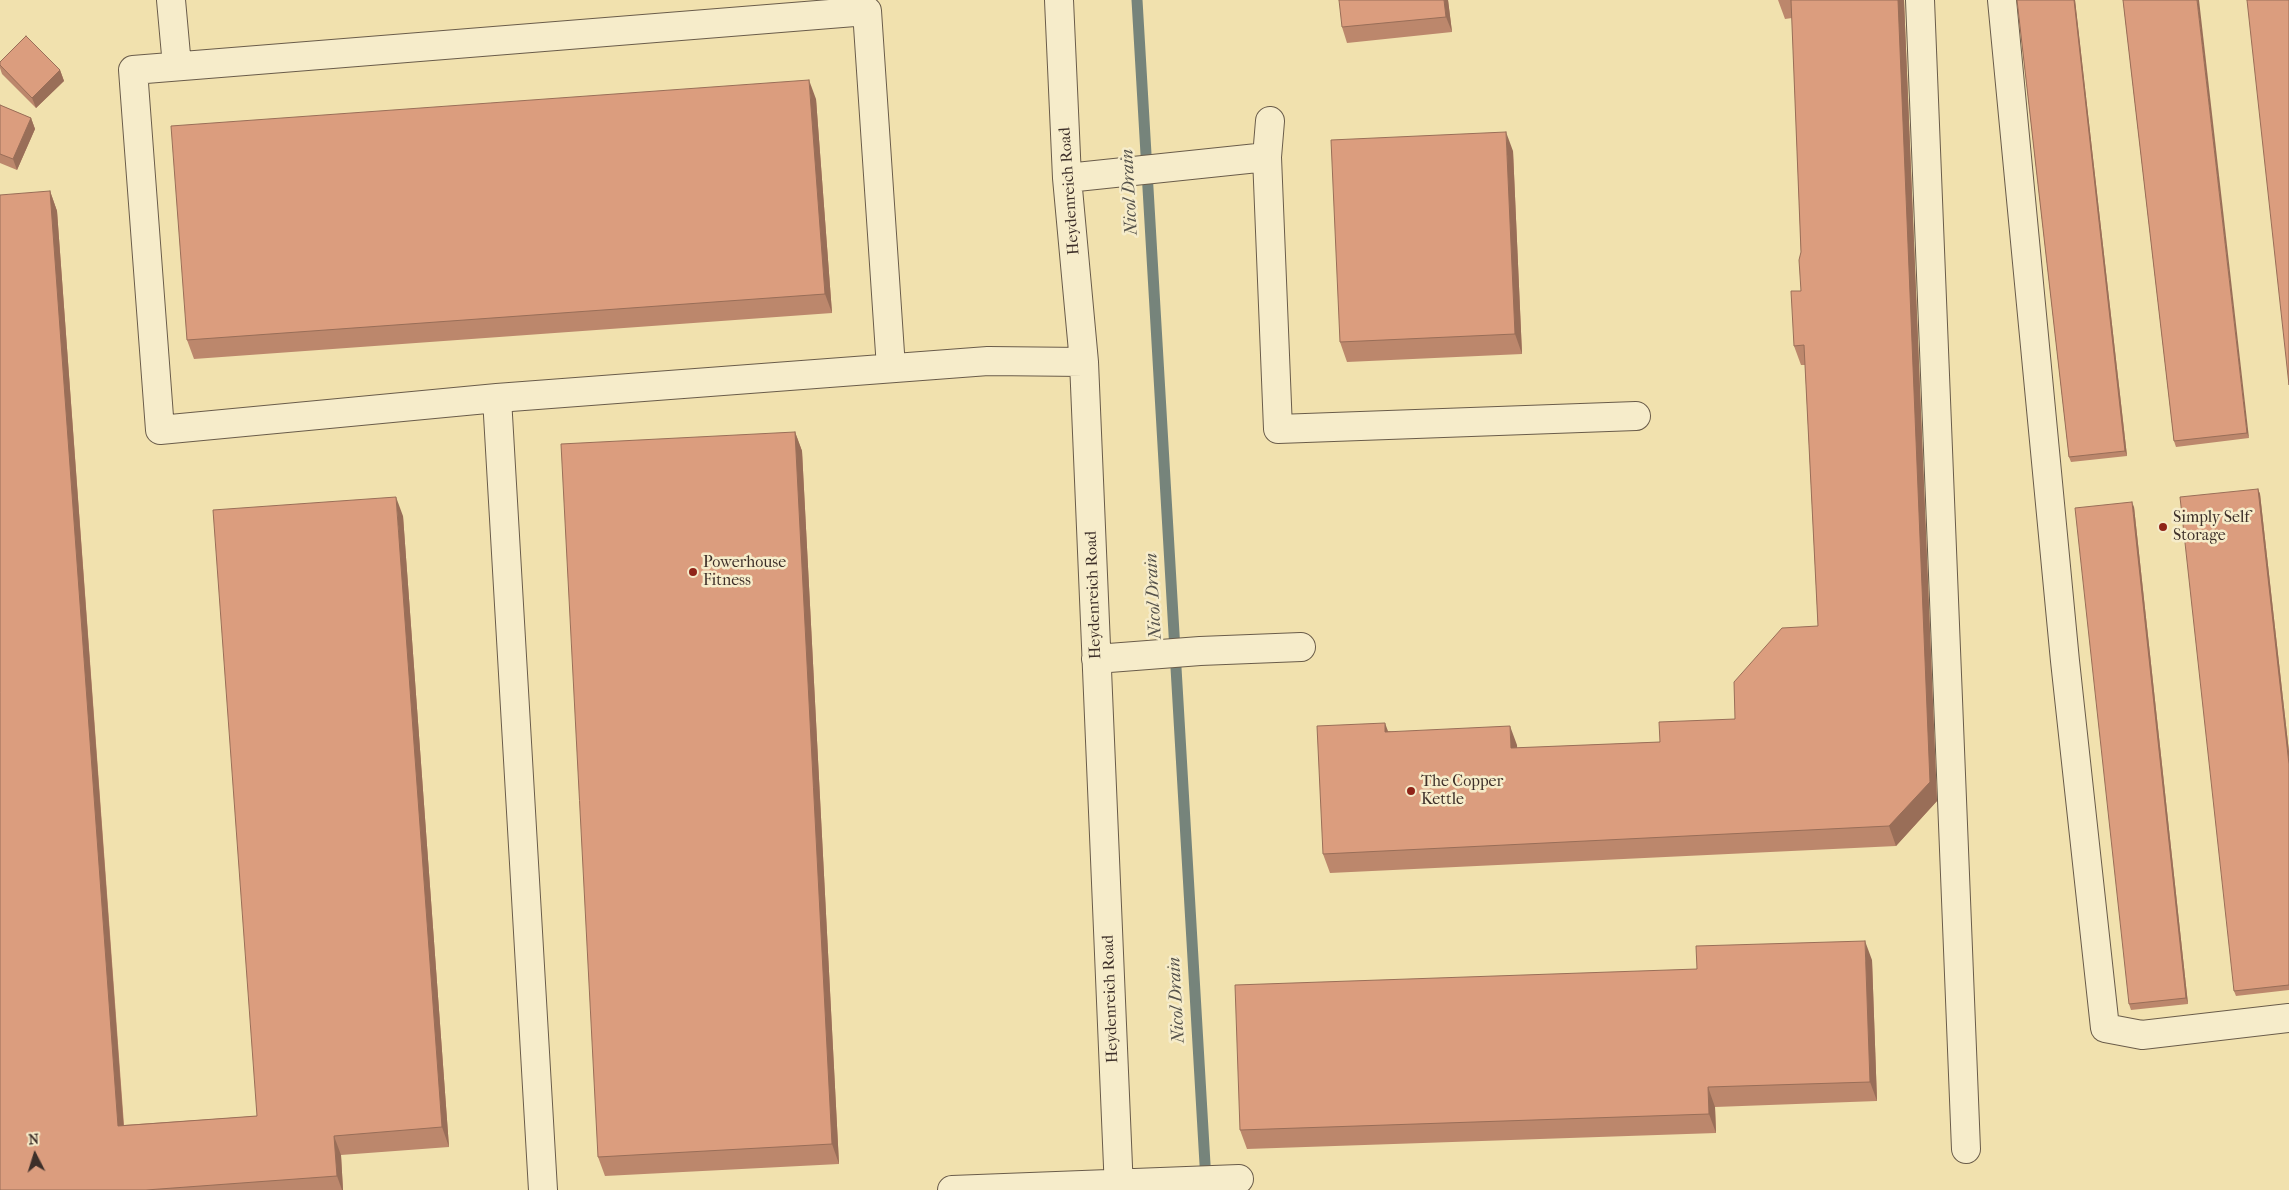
<!DOCTYPE html>
<html>
<head>
<meta charset="utf-8">
<style>
  body { margin:0 }
  #map { position:relative; width:2289px; height:1190px; overflow:hidden; background:#f1e1ae; font-family:"IM FELL French Canon",serif }
  canvas { display:block }
  .north { position:absolute; left:10px; top:1130px; width:50px; height:50px; -webkit-text-stroke:4px #f6ecca; paint-order:stroke; rotate:355deg; font-size:14px; font-weight:700; line-height:20px; text-align:center; color:#3d2f29 }
  .north::after { content:''; display:block; margin:auto; width:18px; height:22px; background:#3d2f29; clip-path:polygon(50% 0,100% 100%,50% 72%,0 100%) }
</style>
</head>
<body>
<div id="map">
<canvas width="2289" height="1190"></canvas>
<div class="north">N</div>
</div>
<script>
const c = document.querySelector('canvas').getContext('2d');
c.lineJoin = 'round';
const poly = rows => new Path2D(rows.map(r => 'M' + r).join(''));
function trace(path, color, width, dash) { c.strokeStyle = color; c.lineWidth = width; c.lineCap = dash ? 'butt' : 'round'; c.setLineDash(dash || []); c.stroke(path); }
function fillPath(path, color) { c.fillStyle = color; c.fill(path, 'evenodd'); }
function label(font, color, halo, rows, align = 'center') {
  c.font = font + ' "IM FELL French Canon",serif'; c.lineWidth = 5; c.setLineDash([]); c.textBaseline = 'middle'; c.strokeStyle = halo; c.fillStyle = color; for (const [text, x, y, turn = 0] of rows) {
    c.save(); c.translate(x, y); c.rotate((+turn || 0) * Math.PI / 180); c.textAlign = isNaN(turn) ? turn : align; if (halo) c.strokeText(text, 0, 0); c.fillText(text, 0, 0); c.restore();
  }
}
trace(poly([
  [1137,0,1206,1181]
]), '#76847b', 11);
const minor = poly([
  [171,0,177,66],
  [1059,0,1067,178,1084,362,1119,1190],
  [1920,0,1966,1149],
  [2002,0,2065,661,2105,1028,2142,1035,2289,1018],
  [1267,157,1278,429,1636,416],
  [1067,178,1267,157,1270,121],
  [891,368,867,11,133,70,160,430,497,398,988,361,1084,362],
  [497,398,543,1190],
  [1096,659,1200,651,1301,647],
  [952,1190,1239,1179]
]);
trace(minor, '#6a5c4a', 30);
trace(minor, '#f6ecca', 28);
fillPath(poly([
  [1448,0,1452,32,1347,43,1342,27],
  [1778,0,1904,0,1937,801,1896,846,1330,873,1323,854,1388,731,1517,745,1517,748,1660,742,1735,719,1818,626,1805,365,1801,365,1794,346,1801,291,1801,252,1792,18,1785,19],
  [2017,0,2075,0,2127,456,2071,462,2069,457],
  [2123,0,2249,438,2176,447,2174,441],
  [0,62,60,70,64,81,36,108,2,74,0,68],
  [816,99,832,313,194,359,187,340],
  [0,105,31,118,35,129,17,170,0,163],
  [1513,151,1522,354,1347,362,1340,342],
  [50,191,57,211,124,1125,257,1116,403,516,449,1147,341,1155,343,1190,0,1190],
  [795,432,802,451,839,1164,605,1176,598,1157],
  [2258,489,2260,494,2289,752,2289,990,2236,996,2234,991],
  [2134,507,2188,1004,2131,1010,2129,1004],
  [1872,960,1877,1101,1715,1107,1716,1133,1247,1149,1240,1130]
]), '#bc876c');
fillPath(poly([
  [1444,0,1448,0,1452,32,1446,17],
  [1898,0,1904,0,1937,801,1896,846,1889,826],
  [2074,0,2075,0,2127,456,2125,451],
  [2197,0,2199,0,2249,438,2247,433],
  [60,70,64,81,36,108,32,98],
  [809,80,816,99,832,313,825,294],
  [31,118,35,129,17,170,13,159],
  [1506,132,1513,151,1522,354,1515,334],
  [50,191,57,211,125,1145,118,1126],
  [795,432,802,451,839,1164,832,1144],
  [2258,489,2260,494,2289,752,2289,764],
  [396,497,403,516,449,1147,442,1127],
  [2132,502,2134,507,2188,1004,2186,998],
  [1385,723,1392,742,1385,732],
  [1510,726,1517,745,1518,768,1511,748],
  [1865,941,1872,960,1877,1101,1870,1082],
  [1708,1087,1715,1107,1716,1133,1709,1114],
  [334,1136,341,1155,343,1190,342,1190,337,1176]
]), '#996e58');
const building = poly([
  [1339,0,1444,0,1446,17,1342,27,1339,0],
  [1791,0,1898,0,1930,782,1889,826,1323,854,1317,726,1385,723,1385,732,1510,726,1511,748,1660,742,1659,722,1735,719,1734,682,1782,628,1818,626,1804,345,1794,346,1791,291,1801,291,1799,260,1801,252,1791,0],
  [2017,0,2074,0,2125,451,2069,457,2017,0],
  [2123,0,2197,0,2247,433,2174,441,2123,0],
  [2247,0,2289,0,2289,385,2247,0],
  [26,36,60,70,32,98,0,65,0,62,26,36],
  [809,80,825,294,187,340,171,126,809,80],
  [0,105,31,118,13,159,0,154,0,105],
  [1506,132,1515,334,1340,342,1331,140,1506,132],
  [50,191,118,1126,257,1116,213,510,396,497,442,1127,334,1136,337,1176,146,1190,0,1190,0,195,50,191],
  [795,432,832,1144,598,1157,561,444,795,432],
  [2258,489,2289,764,2289,985,2234,991,2180,497,2258,489],
  [2132,502,2186,998,2129,1004,2075,508,2132,502],
  [1865,941,1870,1082,1708,1087,1709,1114,1240,1130,1235,985,1697,969,1696,946,1865,941]
]);
fillPath(building, '#db9d7e');
trace(building, '#996e58', 1);
for (const [x, y, r, color] of [
  [2163,527,5,"#8f2418"],
  [693,572,5,"#8f2418"],
  [1411,791,5,"#8f2418"]
]) { const dot = new Path2D(); dot.arc(x, y, r, 0, 2 * Math.PI); c.fillStyle = color; c.fill(dot); trace(dot, '#f6ecca', 2); }
label('16px', '#3d2f29', '#f6ecca', [
  ["Heydenreich Road",1070,191,-94],
  ["Heydenreich Road",1094,595,-92],
  ["Heydenreich Road",1111,999,-92]
]);
label('16px', '#3d2f29', '#f6ecca', [
  ["Simply Self",2173,518],
  ["Storage",2173,536],
  ["Powerhouse",703,563],
  ["Fitness",703,581],
  ["The Copper",1421,782],
  ["Kettle",1421,800]
], 'left');
label('italic 18px', '#55524b', '#f6ecca', [
  ["Nicol Drain",1130,192,-93],
  ["Nicol Drain",1154,596,-93],
  ["Nicol Drain",1177,1000,-93]
]);
</script>
</body>
</html>
